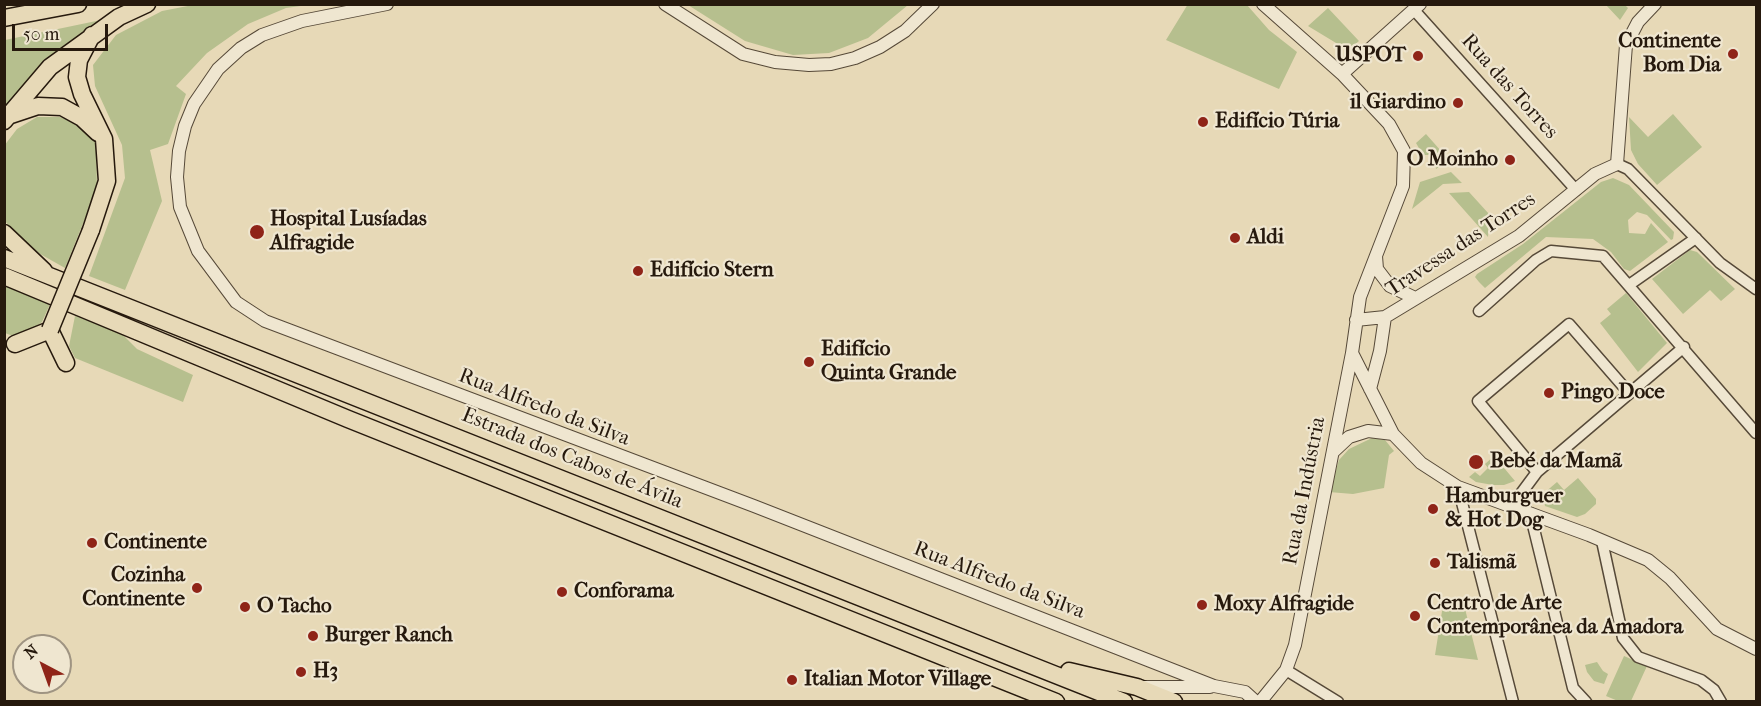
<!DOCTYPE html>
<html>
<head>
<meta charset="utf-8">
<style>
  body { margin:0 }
  #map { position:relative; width:1761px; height:706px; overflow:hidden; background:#e7d9b7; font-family:"IM FELL French Canon",serif }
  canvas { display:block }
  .frame { position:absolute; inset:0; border:6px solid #26190d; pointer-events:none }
  .north { position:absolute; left:12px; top:634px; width:60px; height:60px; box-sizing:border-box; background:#efe6d0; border:2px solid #9f9482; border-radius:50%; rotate:319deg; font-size:16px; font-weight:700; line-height:24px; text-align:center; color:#26190d }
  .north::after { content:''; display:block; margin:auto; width:21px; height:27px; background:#8f2418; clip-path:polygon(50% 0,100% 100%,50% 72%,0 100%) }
  .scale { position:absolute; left:12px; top:24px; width:96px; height:27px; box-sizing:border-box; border:3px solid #26190d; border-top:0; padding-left:8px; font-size:18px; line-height:21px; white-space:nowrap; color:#26190d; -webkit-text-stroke:4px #efe6d0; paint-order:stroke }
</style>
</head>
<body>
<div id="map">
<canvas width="1761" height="706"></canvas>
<div class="frame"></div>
<div class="north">N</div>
<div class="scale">50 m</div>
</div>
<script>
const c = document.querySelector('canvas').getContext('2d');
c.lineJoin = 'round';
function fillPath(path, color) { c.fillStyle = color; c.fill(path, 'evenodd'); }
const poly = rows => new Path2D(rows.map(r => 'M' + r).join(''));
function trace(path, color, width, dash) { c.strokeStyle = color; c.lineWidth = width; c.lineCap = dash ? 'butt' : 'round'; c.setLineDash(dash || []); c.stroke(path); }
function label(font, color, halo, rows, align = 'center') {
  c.font = font + ' "IM FELL French Canon",serif'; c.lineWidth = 4.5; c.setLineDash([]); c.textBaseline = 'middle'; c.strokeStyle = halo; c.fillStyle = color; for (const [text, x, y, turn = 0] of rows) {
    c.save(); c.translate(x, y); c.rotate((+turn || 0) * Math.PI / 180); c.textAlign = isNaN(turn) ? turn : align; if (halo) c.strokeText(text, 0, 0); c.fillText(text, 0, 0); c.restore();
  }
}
fillPath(poly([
  [198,4,308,5,286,8,248,24,207,53,176,86,186,94,168,144,150,150,162,201,125,290,89,276,125,178,122,145,95,86,93,65,116,35,162,11],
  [1188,4,1247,5,1269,30,1297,52,1279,89,1166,40],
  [688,5,908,5,868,38,829,53,793,55,745,41],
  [1606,5,1625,5,1628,8,1620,20],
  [1328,8,1359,41,1353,46,1341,46,1308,26],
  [101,20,35,71,5,108,5,40],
  [1673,114,1702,147,1657,185,1638,164,1631,150,1629,117,1648,137],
  [37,117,60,117,82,126,96,142,97,189,65,268,26,246,5,221,4,146,17,129],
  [1426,134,1449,160,1436,169,1434,155,1423,155,1416,143],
  [1451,172,1462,183,1443,184,1412,209,1420,182],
  [1613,178,1629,185,1674,232,1673,239,1671,240,1647,215,1637,212,1628,220,1629,233,1645,234,1651,223,1668,242,1630,271,1624,269,1611,252,1593,239,1546,237,1485,288,1479,282,1475,277,1477,274,1523,244,1601,182],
  [1469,192,1489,214,1488,237,1449,193],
  [1690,250,1697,252,1735,289,1721,301,1710,290,1683,314,1652,279],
  [4,285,51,302,42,322,21,339,5,333],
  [1626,293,1667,343,1638,372,1600,323,1611,314,1607,309],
  [75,316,120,332,137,349,193,375,183,402,75,358,69,346],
  [1372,438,1385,440,1394,451,1389,455,1384,488,1353,494,1329,492,1339,460,1349,449],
  [1494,456,1515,481,1504,485,1493,485,1476,482,1469,477,1475,472,1480,476,1488,468,1485,464],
  [1578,478,1596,499,1596,504,1585,514,1577,517,1545,506,1543,494,1557,482,1564,490],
  [1443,605,1464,605,1478,660,1435,655],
  [1624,656,1647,666,1631,701,1618,701,1606,696],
  [1597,662,1603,671,1608,674,1604,684,1594,681,1587,672,1585,665]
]), '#b6bf8e');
const minor = poly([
  [1414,10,1576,190],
  [1617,164,1628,169,1720,263,1756,289],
  [1629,285,1696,238],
  [1479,311,1536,260,1551,251,1603,256,1756,433],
  [1537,472,1478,401,1569,324,1629,393],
  [1458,487,1513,702],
  [1511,507,1537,472,1684,347],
  [1530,513,1573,688,1586,702],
  [1602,541,1623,638,1638,657,1701,680,1714,690,1721,702],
  [1286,670,1338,702]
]);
const tertiary = poly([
  [387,4,302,21,262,35,241,48,218,69,194,104,185,126,179,151,177,177,180,207,198,251,236,302,265,321,754,506,1214,686,1245,692,1256,702],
  [665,4,743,54,775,62,809,65,831,64,855,58,880,47,905,31,933,4],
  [1263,4,1342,74,1389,124,1404,151,1403,186,1360,297,1352,353,1393,434,1421,463,1458,487,1589,535,1648,560,1670,578,1717,629,1756,649],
  [1342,74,1420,4],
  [1376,256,1377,269,1390,286,1415,298],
  [1356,320,1385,317,1519,236,1595,174,1617,164,1626,45,1638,22,1655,4],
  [1370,389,1380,351,1385,317],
  [1333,452,1349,437,1368,431,1393,434],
  [1143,687,1210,687],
  [1260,702,1286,670,1295,645,1352,353]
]);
const trunk = poly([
  [4,18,78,4],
  [8,116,38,106,62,107,82,118,98,133],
  [4,121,50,67,119,17,147,4],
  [91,230,107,181,104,139,82,94,77,77,79,60,92,35],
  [4,233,44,271],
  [4,258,1124,702],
  [4,276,348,419,1056,702],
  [15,344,50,330,66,363],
  [1069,671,1137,687,1174,702]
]);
trace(minor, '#564938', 13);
trace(tertiary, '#564938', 14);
trace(trunk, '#26190d', 19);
trace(minor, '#efe6d0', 10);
trace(tertiary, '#efe6d0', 12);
trace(trunk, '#e7d9b7', 16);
const trunkBridge = poly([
  [50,330,91,230]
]);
trace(trunkBridge, '#26190d', 19, []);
trace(trunkBridge, '#e7d9b7', 16);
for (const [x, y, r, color] of [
  [1733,54,6,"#8f2418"],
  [1418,56,6,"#8f2418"],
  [1458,103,6,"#8f2418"],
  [1203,122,6,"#8f2418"],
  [1510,160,6,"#8f2418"],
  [257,232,8,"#8f2418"],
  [1235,238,6,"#8f2418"],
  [638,271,6,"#8f2418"],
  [809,362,6,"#8f2418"],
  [1549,393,6,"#8f2418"],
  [1476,462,8,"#8f2418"],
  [1433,509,6,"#8f2418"],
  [92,543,6,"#8f2418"],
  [1435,563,6,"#8f2418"],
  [197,588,6,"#8f2418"],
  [562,592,6,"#8f2418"],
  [1202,605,6,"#8f2418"],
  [245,607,6,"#8f2418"],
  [1415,616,6,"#8f2418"],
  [313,636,6,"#8f2418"],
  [301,672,6,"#8f2418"],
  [792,680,6,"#8f2418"]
]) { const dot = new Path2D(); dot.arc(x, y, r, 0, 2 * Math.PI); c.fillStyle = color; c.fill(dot); trace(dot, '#efe6d0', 2); }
label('bold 21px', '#26190d', '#efe6d0', [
  ["Continente",1721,42,"right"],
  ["Bom Dia",1721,66,"right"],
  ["USPOT",1406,56,"right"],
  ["il Giardino",1446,103,"right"],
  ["Edifício Túria",1215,122],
  ["O Moinho",1498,160,"right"],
  ["Hospital Lusíadas",270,220],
  ["Alfragide",270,244],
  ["Aldi",1247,238],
  ["Edifício Stern",650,271],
  ["Edifício",821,350],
  ["Quinta Grande",821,374],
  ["Pingo Doce",1561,393],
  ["Bebé da Mamã",1490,462],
  ["Hamburguer",1445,497],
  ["& Hot Dog",1445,521],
  ["Continente",104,543],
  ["Talismã",1447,563],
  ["Cozinha",185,576,"right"],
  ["Continente",185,600,"right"],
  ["Conforama",574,592],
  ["Centro de Arte",1427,604],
  ["Contemporânea da Amadora",1427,628],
  ["Moxy Alfragide",1214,605],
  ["O Tacho",257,607],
  ["Burger Ranch",325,636],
  ["H3",313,672],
  ["Italian Motor Village",804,680]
], 'left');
label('21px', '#26190d', '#efe6d0', [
  ["Rua das Torres",1509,87,48],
  ["Travessa das Torres",1461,245,-33],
  ["Rua Alfredo da Silva",544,408,21],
  ["Estrada dos Cabos de Ávila",572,459,22],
  ["Rua da Indústria",1305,491,-79],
  ["Rua Alfredo da Silva",999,581,21]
]);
</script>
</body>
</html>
